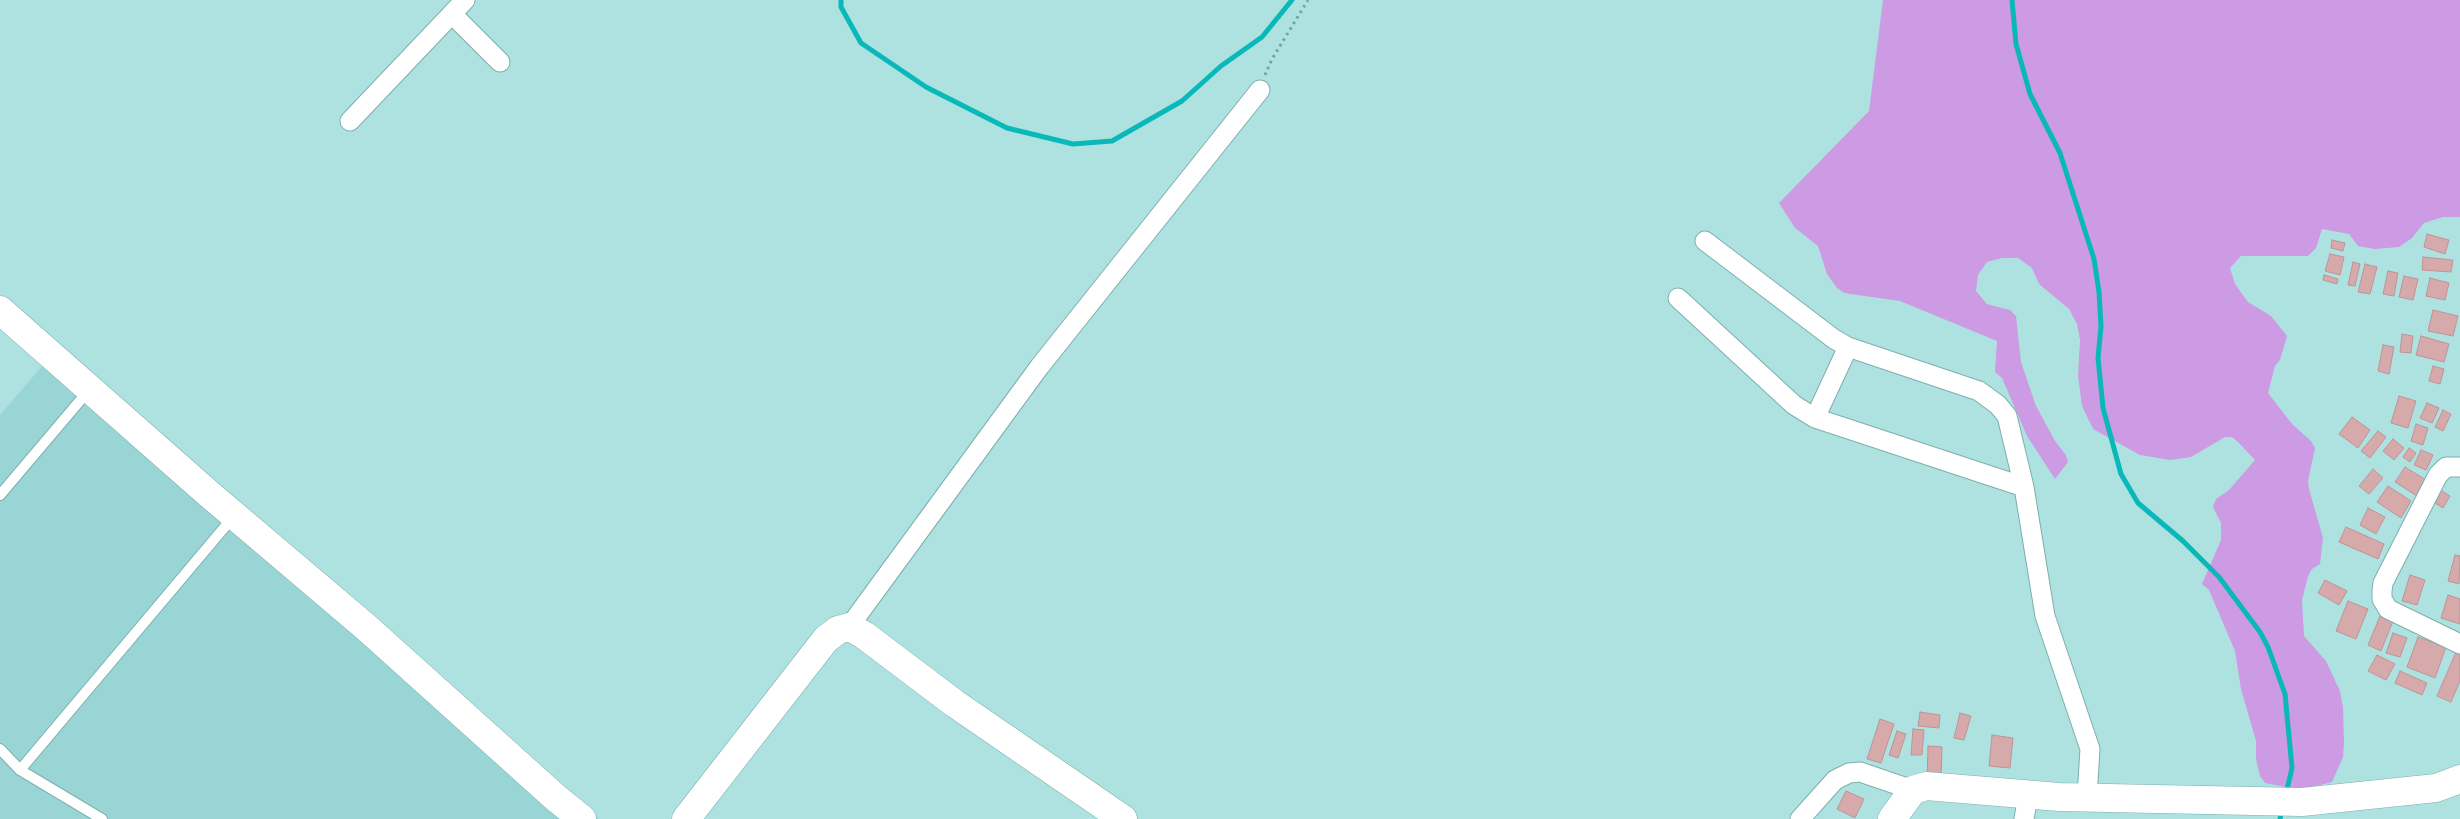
<!DOCTYPE html>
<html>
<head>
<meta charset="utf-8">
<style>
  body { margin:0 }
  canvas { display:block; background:#aee2e1 }
</style>
</head>
<body>
<canvas width="2460" height="819"></canvas>
<script>
const c = document.querySelector('canvas').getContext('2d');
c.lineJoin = 'round';
function fillPath(path, color) { c.fillStyle = color; c.fill(path, 'evenodd'); }
const poly = rows => new Path2D(rows.map(r => 'M' + r).join(''));
function trace(path, color, width, dash) { c.strokeStyle = color; c.lineWidth = width; c.lineCap = dash ? 'butt' : 'round'; c.setLineDash(dash || []); c.stroke(path); }
fillPath(poly([
  [55,351,511,743,599,819,0,819,0,415]
]), '#98d5d4');
fillPath(poly([
  [1883,0,2460,0,2460,217,2443,217,2424,223,2412,238,2399,247,2375,249,2358,246,2349,234,2322,229,2316,248,2308,256,2241,256,2230,268,2235,284,2248,302,2271,316,2287,336,2280,360,2275,366,2268,393,2292,424,2311,441,2315,448,2308,481,2309,489,2323,538,2320,564,2312,569,2308,576,2302,600,2304,636,2326,661,2340,691,2343,708,2344,742,2343,757,2332,782,2301,790,2265,783,2260,776,2256,759,2256,741,2241,689,2235,651,2209,590,2202,584,2221,540,2221,523,2213,507,2216,499,2229,490,2255,460,2238,442,2232,437,2225,437,2191,457,2170,460,2140,455,2093,429,2082,406,2078,376,2080,340,2077,324,2069,309,2039,284,2032,268,2018,258,2002,258,1987,262,1978,275,1976,291,1987,304,2010,310,2016,316,2021,362,2036,406,2055,441,2066,455,2068,462,2055,479,2027,436,2002,378,1995,372,1997,341,1900,301,1844,293,1837,288,1827,274,1818,246,1795,228,1779,203,1869,111]
]), '#cd9ae4');
trace(poly([
  [841,0,841,7,861,43,926,87,1007,128,1073,144,1112,141,1182,101,1221,66,1262,37,1292,0],
  [2012,0,2016,44,2030,94,2060,153,2094,259,2099,292,2101,326,2098,358,2103,408,2121,474,2138,503,2183,541,2219,577,2260,632,2268,647,2285,694,2292,768,2286,794],
  [2280,819,2282,809]
]), '#09b9b9', 5);
const building = poly([
  [2427,234,2449,240,2445,254,2424,247,2427,234],
  [2332,240,2345,243,2343,251,2331,248,2332,240],
  [2330,254,2344,257,2340,275,2325,271,2330,254],
  [2423,257,2453,260,2451,272,2422,270,2423,257],
  [2353,262,2360,264,2355,286,2348,285,2353,262],
  [2365,264,2377,267,2370,294,2358,292,2365,264],
  [2388,271,2398,273,2394,296,2383,294,2388,271],
  [2324,275,2338,279,2337,284,2323,280,2324,275],
  [2404,276,2418,279,2413,300,2399,297,2404,276],
  [2430,278,2449,283,2445,300,2426,296,2430,278],
  [2433,310,2458,316,2453,336,2428,331,2433,310],
  [2402,334,2413,336,2411,353,2400,352,2402,334],
  [2421,336,2449,344,2444,362,2416,355,2421,336],
  [2383,345,2394,347,2389,374,2378,371,2383,345],
  [2433,366,2444,369,2440,384,2429,381,2433,366],
  [2399,396,2416,401,2408,428,2391,423,2399,396],
  [2427,403,2439,408,2432,423,2420,418,2427,403],
  [2443,410,2451,414,2443,431,2435,427,2443,410],
  [2352,417,2370,430,2358,448,2339,434,2352,417],
  [2416,424,2428,428,2423,445,2411,441,2416,424],
  [2378,431,2386,437,2370,458,2361,451,2378,431],
  [2393,439,2404,448,2394,460,2383,451,2393,439],
  [2409,448,2416,453,2410,462,2403,457,2409,448],
  [2421,450,2433,455,2426,470,2414,465,2421,450],
  [2405,467,2426,480,2417,496,2395,482,2405,467],
  [2373,469,2383,478,2369,494,2359,486,2373,469],
  [2388,486,2411,501,2401,518,2377,502,2388,486],
  [2439,489,2450,496,2443,508,2432,501,2439,489],
  [2368,508,2385,517,2376,534,2360,525,2368,508],
  [2346,527,2384,544,2378,559,2339,542,2346,527],
  [2455,555,2460,556,2459,584,2448,581,2455,555],
  [2410,575,2425,580,2417,605,2402,601,2410,575],
  [2325,580,2347,591,2339,605,2318,593,2325,580],
  [2448,595,2460,599,2460,624,2441,618,2448,595],
  [2348,601,2368,609,2356,639,2336,631,2348,601],
  [2380,616,2393,621,2381,651,2368,645,2380,616],
  [2393,633,2407,638,2400,657,2386,653,2393,633],
  [2418,637,2446,647,2435,678,2407,667,2418,637],
  [2456,652,2460,654,2460,681,2451,702,2437,696,2456,652],
  [2377,655,2395,664,2386,680,2368,671,2377,655],
  [2400,671,2427,683,2422,695,2395,683,2400,671],
  [1920,712,1940,715,1939,728,1918,726,1920,712],
  [1960,713,1971,716,1964,740,1954,738,1960,713],
  [1880,719,1894,724,1881,763,1867,759,1880,719],
  [1913,729,1924,730,1922,755,1911,755,1913,729],
  [1897,731,1906,734,1898,758,1889,755,1897,731],
  [1992,735,2013,738,2010,768,1989,766,1992,735],
  [1928,746,1942,747,1941,781,1927,781,1928,746],
  [1846,791,1864,799,1855,818,1837,809,1846,791]
]);
fillPath(building, '#d6a9ab');
trace(building, '#bf9395', 1);
const lane = poly([
  [0,495,89,390],
  [0,749,20,770,102,819],
  [20,770,234,516]
]);
const street = poly([
  [452,14,500,62],
  [350,121,465,0],
  [1705,241,1834,339,1848,347,1979,391,1998,405,2007,416,2024,487,2045,616,2090,749,2087,797],
  [1678,298,1794,405,1815,418,2024,487],
  [1815,418,1848,347],
  [2460,467,2446,467,2438,475,2383,583,2382,591,2382,599,2388,609,2460,644],
  [849,627,1040,366,1260,90],
  [1800,819,1835,780,1849,773,1860,772,1913,790],
  [2024,819,2028,796]
]);
const secondary = poly([
  [0,310,209,494,367,628,556,798,582,819],
  [686,819,826,639,838,630,849,627,864,635,954,703,1123,819],
  [1892,819,1913,790,1926,786,2059,797,2302,802,2436,788,2460,779]
]);
trace(lane, '#7cafae', 12);
trace(street, '#7cafae', 21);
trace(secondary, '#7cafae', 29);
trace(poly([
  [1265,75,1272,59,1308,0]
]), '#77a09f', 3, [2.5, 4]);
trace(lane, '#fff', 10);
trace(street, '#fff', 19);
trace(secondary, '#fff', 28);
</script>
</body>
</html>
